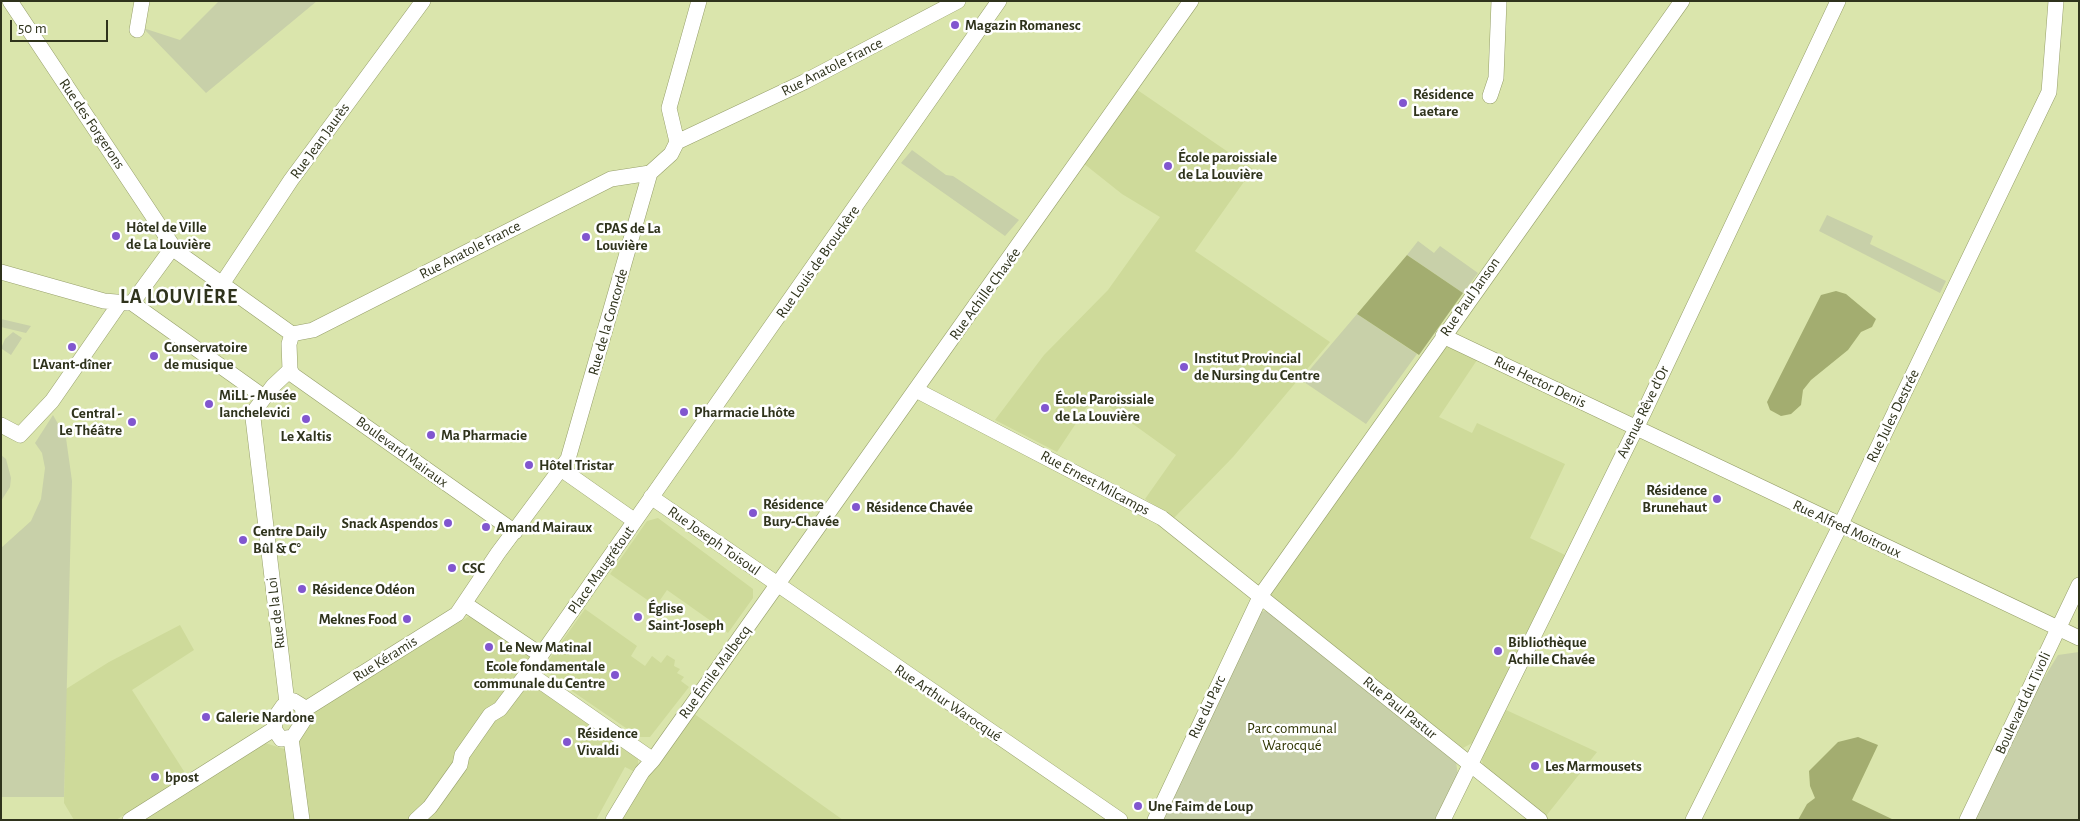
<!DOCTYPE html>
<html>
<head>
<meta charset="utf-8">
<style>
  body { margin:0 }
  #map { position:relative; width:2080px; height:821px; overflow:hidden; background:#dae5ac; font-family:"Alegreya Sans",sans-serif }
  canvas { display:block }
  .frame { position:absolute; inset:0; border:2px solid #2f331c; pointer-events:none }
  .scale { position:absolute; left:10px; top:20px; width:98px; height:22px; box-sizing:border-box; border:2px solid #2f331c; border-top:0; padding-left:6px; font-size:15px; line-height:18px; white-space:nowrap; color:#2f331c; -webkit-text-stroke:4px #fff; paint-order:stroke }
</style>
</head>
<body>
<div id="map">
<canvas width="2080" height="821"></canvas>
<div class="frame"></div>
<div class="scale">50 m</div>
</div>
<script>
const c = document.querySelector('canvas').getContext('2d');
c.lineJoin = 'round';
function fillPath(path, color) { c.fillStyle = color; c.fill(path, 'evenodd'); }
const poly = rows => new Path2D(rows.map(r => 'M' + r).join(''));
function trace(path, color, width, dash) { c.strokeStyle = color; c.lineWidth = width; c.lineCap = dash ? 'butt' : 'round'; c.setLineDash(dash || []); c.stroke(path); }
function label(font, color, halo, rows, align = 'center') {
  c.font = font + ' "Alegreya Sans",sans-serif'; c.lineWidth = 5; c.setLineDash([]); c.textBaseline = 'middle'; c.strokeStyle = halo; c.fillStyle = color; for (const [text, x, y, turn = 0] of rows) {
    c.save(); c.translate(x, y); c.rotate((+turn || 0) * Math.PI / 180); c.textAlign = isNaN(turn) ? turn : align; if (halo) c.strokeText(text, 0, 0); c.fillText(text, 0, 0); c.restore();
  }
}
fillPath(poly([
  [1136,89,1253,169,1195,251,1330,342,1233,457,1174,518,1145,499,1176,455,1094,396,1057,452,995,420,1044,355,1108,290,1160,217,1122,194,1083,163],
  [1444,347,1450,347,1477,360,1439,417,1472,433,1477,423,1565,464,1530,538,1565,555,1474,742,1463,748,1272,599,1270,594],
  [658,518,753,589,753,598,728,633,667,590,656,606,610,574,647,521],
  [585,609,637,646,631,656,645,666,652,656,661,663,667,655,675,660,674,666,680,669,677,673,684,677,681,681,689,687,650,737,639,737,553,678,548,672,548,661],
  [471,615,531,654,527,678,638,758,638,765,635,772,625,767,596,820,143,820,265,743,284,749,295,746,305,732,311,714],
  [180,625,194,650,132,690,187,776,116,820,74,820,64,803,66,689,109,662],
  [1504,709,1597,752,1546,816,1485,770,1482,761,1483,752],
  [693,713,843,820,618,820,627,805]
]), '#ceda9a');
fillPath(poly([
  [219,1,317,1,206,93,143,28,180,40],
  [912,150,946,175,953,176,1019,220,1005,236,901,163],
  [1827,215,1873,236,1870,244,1946,281,1940,293,1819,231],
  [1418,241,1434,253,1440,246,1478,273,1463,293,1407,255],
  [1357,314,1417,354,1366,424,1301,380],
  [1,319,31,326,26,333,1,327],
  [13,332,22,338,11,355,2,349,2,346,5,339],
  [53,415,66,438,72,481,64,797,1,797,1,548,31,521,41,499,45,468,42,453,35,443],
  [1,455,6,459,11,478,10,487,1,501],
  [1265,611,1272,614,1456,762,1458,776,1437,820,1160,820,1260,612],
  [2079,652,2079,820,1967,820,2005,742,2058,655]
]), '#c8d0a9');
fillPath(poly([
  [1407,255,1463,293,1419,355,1357,314],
  [1836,291,1846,294,1876,319,1872,327,1861,332,1848,350,1811,380,1803,390,1801,405,1791,414,1781,416,1770,410,1767,402,1821,295],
  [1858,737,1878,745,1852,800,1894,820,1798,820,1807,804,1815,798,1810,786,1809,771,1838,742]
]), '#a3ad70');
const minor = poly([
  [10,1,176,251,292,334,289,344,290,370],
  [137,30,142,1],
  [1490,96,1496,78,1499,1],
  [677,142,804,82,958,1],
  [677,142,669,108,699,1],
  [1,272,104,301,128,303],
  [222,284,291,180,423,1],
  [132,303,264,397],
  [132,303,173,247],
  [292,334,313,330,611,179,650,173,671,154,677,142],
  [1443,336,2079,638],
  [290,370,293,375,515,532],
  [916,390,1162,518,1540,820],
  [1,425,20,435,52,401,120,303],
  [561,469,635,521],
  [651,497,1120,820],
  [465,604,541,655],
  [527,672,653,760],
  [294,701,302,706,304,720,293,737,281,739,274,729,276,716,283,706,294,701],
  [287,703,253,418,255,410,273,386,290,370],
  [304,710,457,614,498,553,568,459,650,173],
  [291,738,302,820],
  [130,820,274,729],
  [416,820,430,807,460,765,462,755,490,715,500,709,541,655,999,1],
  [613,820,642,772,653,760,1191,1],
  [1155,820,1261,595,1682,1],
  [1443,820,1644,412,1838,1],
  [1693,820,1840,526,2049,92,2056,1],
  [1967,820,2079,585]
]);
trace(minor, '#969f6a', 16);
trace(minor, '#fff', 15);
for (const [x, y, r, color] of [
  [955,25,5,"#8156cf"],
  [1403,103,5,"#8156cf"],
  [1168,166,5,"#8156cf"],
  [116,236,5,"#8156cf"],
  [586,237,5,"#8156cf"],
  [72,347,5,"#8156cf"],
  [154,356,5,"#8156cf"],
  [1184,367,5,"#8156cf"],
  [209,404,5,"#8156cf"],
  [1045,408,5,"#8156cf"],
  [684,412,5,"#8156cf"],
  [306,419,5,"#8156cf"],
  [132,422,5,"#8156cf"],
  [431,435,5,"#8156cf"],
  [529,465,5,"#8156cf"],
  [1717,499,5,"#8156cf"],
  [856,507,5,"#8156cf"],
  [753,513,5,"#8156cf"],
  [448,523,5,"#8156cf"],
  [486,527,5,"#8156cf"],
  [243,540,5,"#8156cf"],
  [452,568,5,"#8156cf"],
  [302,589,5,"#8156cf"],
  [638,617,5,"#8156cf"],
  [407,619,5,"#8156cf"],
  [489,647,5,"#8156cf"],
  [1498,651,5,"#8156cf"],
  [615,675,5,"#8156cf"],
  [206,717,5,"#8156cf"],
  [567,742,5,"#8156cf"],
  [1535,766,5,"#8156cf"],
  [155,777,5,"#8156cf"],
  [1138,806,5,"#8156cf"]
]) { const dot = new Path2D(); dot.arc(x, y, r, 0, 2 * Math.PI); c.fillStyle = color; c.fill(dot); trace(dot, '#fff', 2); }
label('bold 15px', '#2f331c', '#fff', [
  ["Magazin Romanesc",965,25],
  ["Résidence",1413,94],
  ["Laetare",1413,111],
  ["École paroissiale",1178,157],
  ["de La Louvière",1178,174],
  ["Hôtel de Ville",126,227],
  ["de La Louvière",126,244],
  ["CPAS de La",596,228],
  ["Louvière",596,245],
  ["Conservatoire",164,347],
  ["de musique",164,364],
  ["Institut Provincial",1194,358],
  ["de Nursing du Centre",1194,375],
  ["L'Avant-dîner",72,364,"center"],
  ["MiLL - Musée",219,395],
  ["Ianchelevici",219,412],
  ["École Paroissiale",1055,399],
  ["de La Louvière",1055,416],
  ["Pharmacie Lhôte",694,412],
  ["Central -",122,413,"right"],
  ["Le Théâtre",122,430,"right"],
  ["Ma Pharmacie",441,435],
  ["Le Xaltis",306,436,"center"],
  ["Hôtel Tristar",539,465],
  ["Résidence",1707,490,"right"],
  ["Brunehaut",1707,507,"right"],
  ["Résidence",763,504],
  ["Bury-Chavée",763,521],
  ["Résidence Chavée",866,507],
  ["Snack Aspendos",438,523,"right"],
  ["Amand Mairaux",496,527],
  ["Centre Daily",253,531],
  ["Bûl & C°",253,548],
  ["CSC",462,568],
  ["Résidence Odéon",312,589],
  ["Église",648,608],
  ["Saint-Joseph",648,625],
  ["Meknes Food",397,619,"right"],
  ["Bibliothèque",1508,642],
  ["Achille Chavée",1508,659],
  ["Le New Matinal",499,647],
  ["Ecole fondamentale",605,666,"right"],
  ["communale du Centre",605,683,"right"],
  ["Galerie Nardone",216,717],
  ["Résidence",577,733],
  ["Vivaldi",577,750],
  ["Les Marmousets",1545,766],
  ["bpost",165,777],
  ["Une Faim de Loup",1148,806]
], 'left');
label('15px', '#2f331c', '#fff', [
  ["Rue Anatole France",832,67,-27],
  ["Rue des Forgerons",92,124,56],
  ["Rue Jean Jaurès",320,141,-54],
  ["Rue Anatole France",470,250,-27],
  ["Rue Louis de Brouckère",818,262,-55],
  ["Rue Achille Chavée",985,294,-54],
  ["Rue Paul Janson",1470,297,-55],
  ["Rue de la Concorde",608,322,-74],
  ["Rue Hector Denis",1540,382,26],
  ["Avenue Rêve d'Or",1643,412,-64],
  ["Rue Jules Destrée",1893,416,-64],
  ["Boulevard Mairaux",402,452,36],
  ["Rue Ernest Milcamps",1095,483,28],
  ["Rue Alfred Moitroux",1847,529,25],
  ["Rue Joseph Toisoul",714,541,35],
  ["Place Maugrétout",601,570,-55],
  ["Rue de la Loi",276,613,-97],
  ["Rue Kéramis",385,659,-32],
  ["Rue Émile Malbecq",715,672,-54],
  ["Rue Arthur Warocqué",948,703,34],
  ["Boulevard du Tivoli",2023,703,-65],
  ["Rue du Parc",1207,707,-65],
  ["Rue Paul Pastur",1400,708,39]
]);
label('15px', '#2f3503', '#fff', [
  ["Parc communal",1292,728],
  ["Warocqué",1292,745]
]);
c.letterSpacing = '1px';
label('bold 20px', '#2f331c', '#fff', [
  ["LA LOUVIÈRE",179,297]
]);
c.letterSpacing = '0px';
</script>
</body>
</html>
